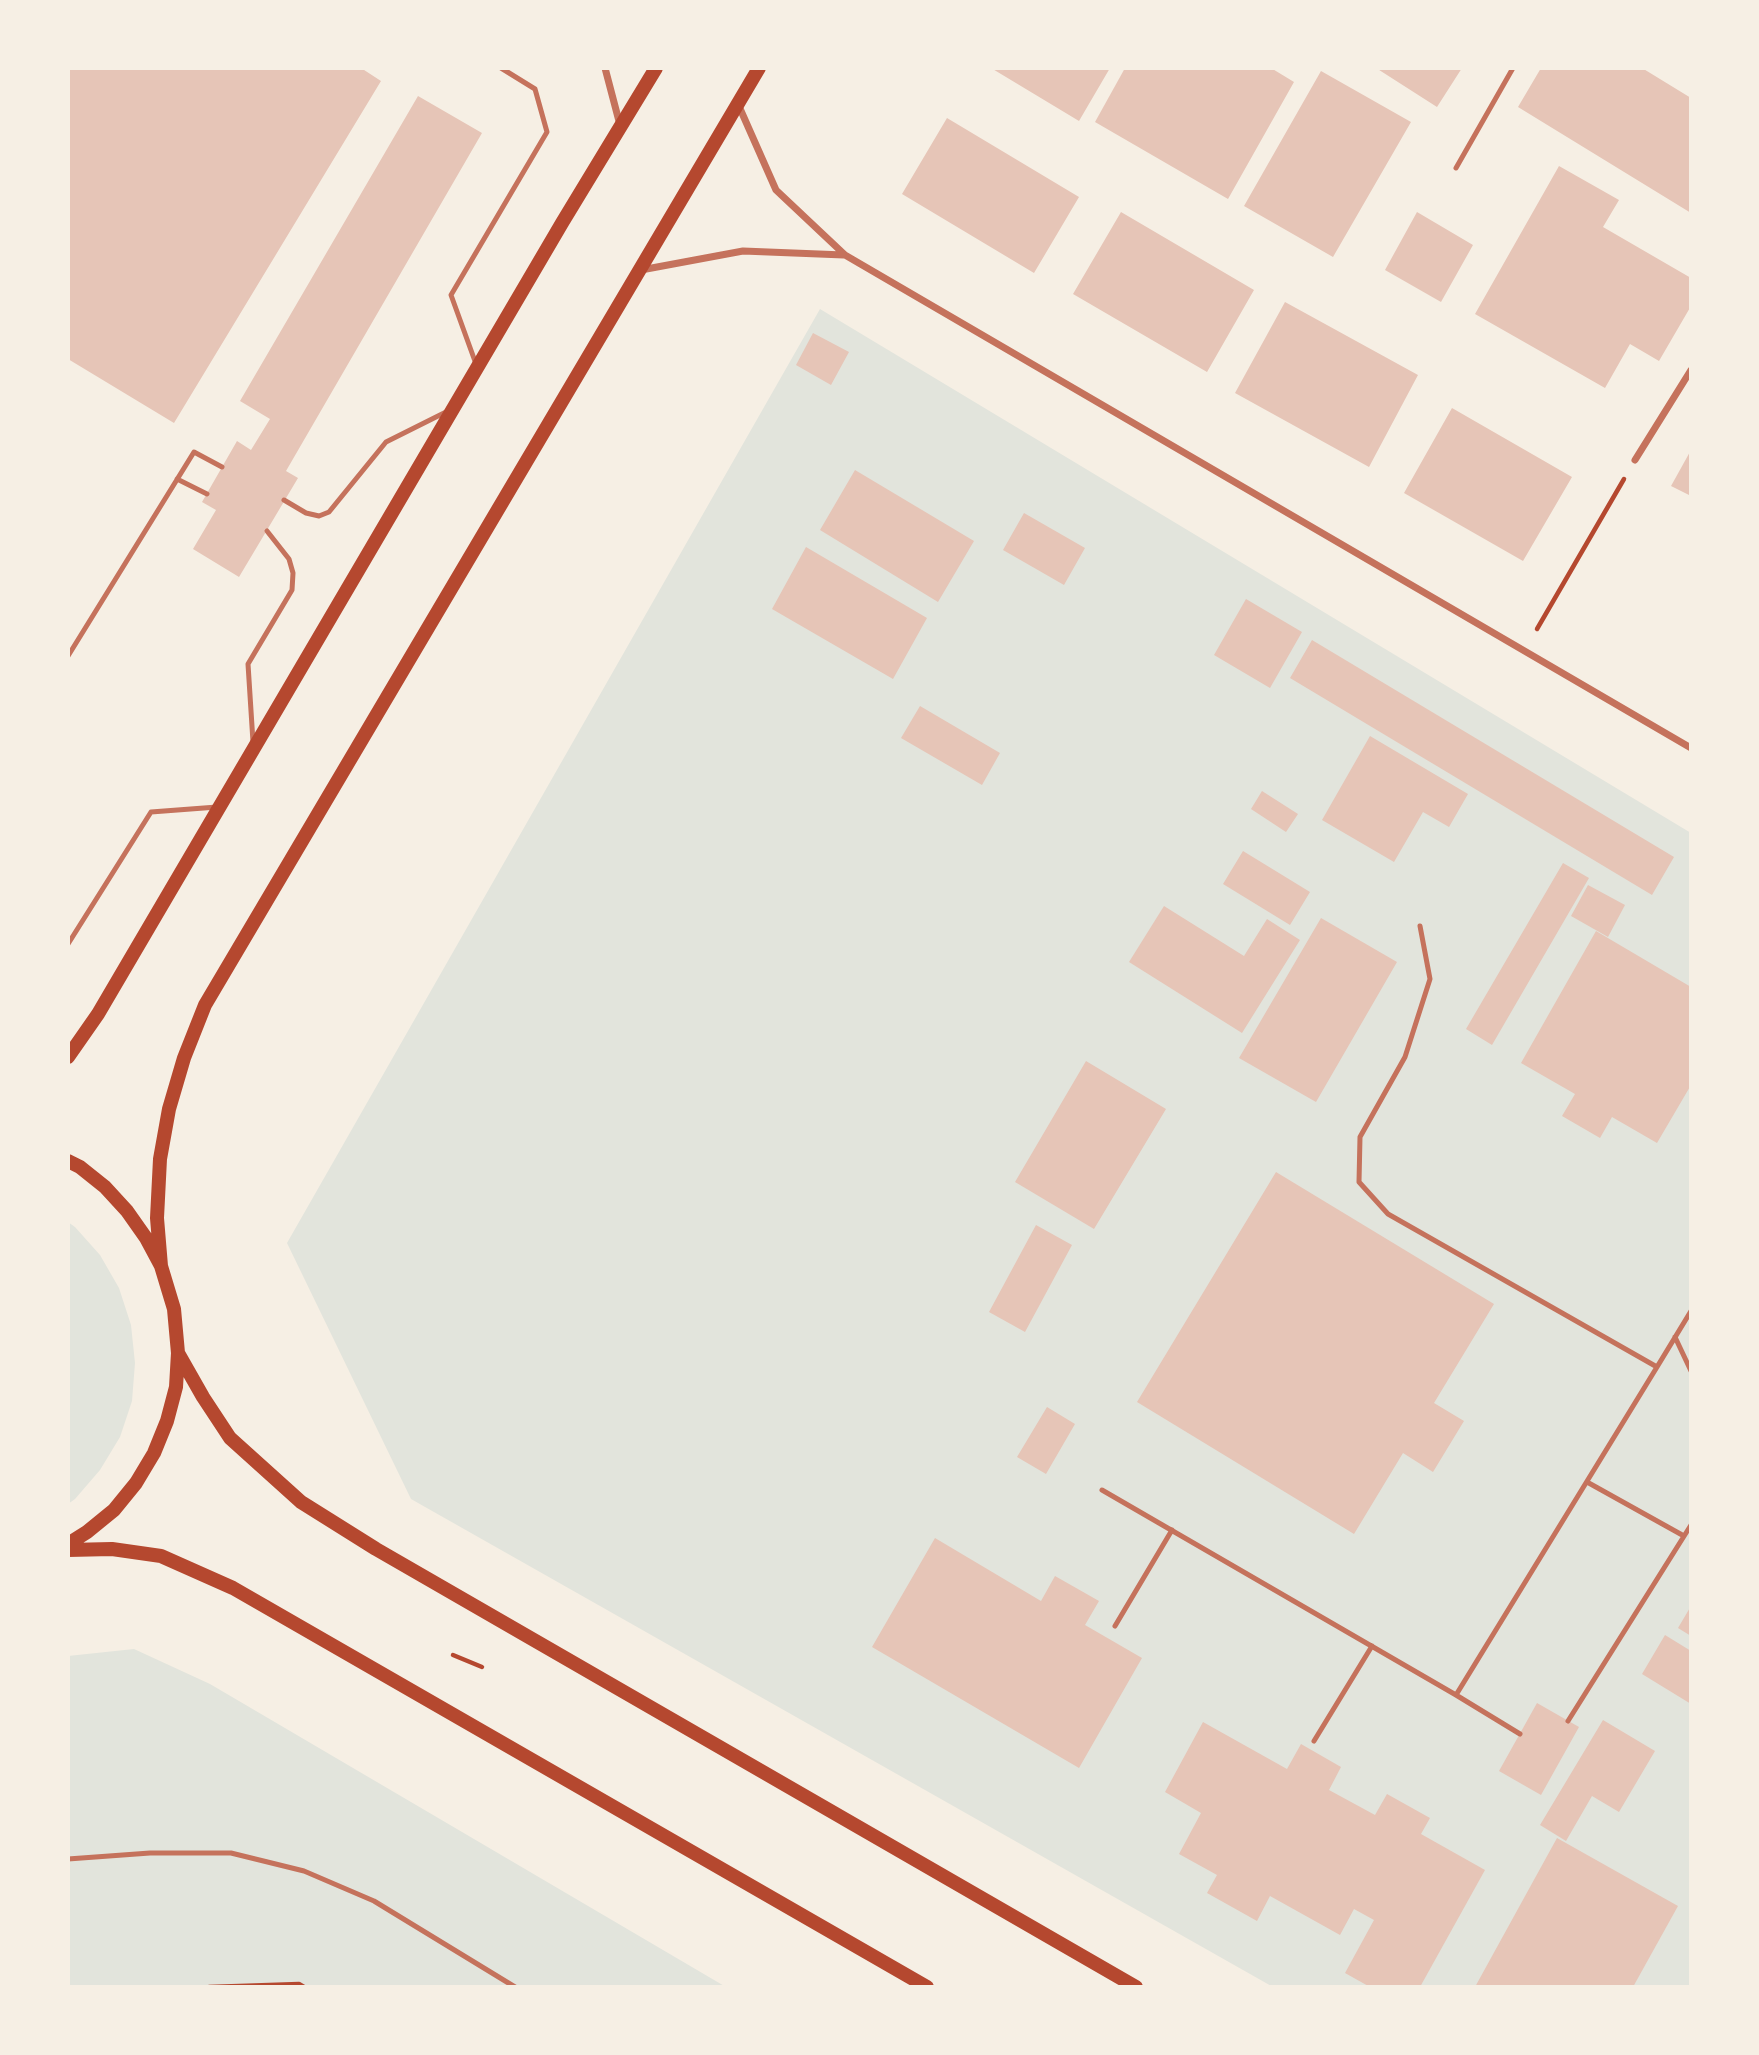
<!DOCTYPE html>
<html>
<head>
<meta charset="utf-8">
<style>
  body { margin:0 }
  #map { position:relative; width:1759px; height:2055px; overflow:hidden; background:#f6efe4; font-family:Arial,sans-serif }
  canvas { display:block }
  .frame { position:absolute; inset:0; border:70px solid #f6efe4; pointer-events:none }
</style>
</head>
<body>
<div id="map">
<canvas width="1759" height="2055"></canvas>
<div class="frame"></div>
</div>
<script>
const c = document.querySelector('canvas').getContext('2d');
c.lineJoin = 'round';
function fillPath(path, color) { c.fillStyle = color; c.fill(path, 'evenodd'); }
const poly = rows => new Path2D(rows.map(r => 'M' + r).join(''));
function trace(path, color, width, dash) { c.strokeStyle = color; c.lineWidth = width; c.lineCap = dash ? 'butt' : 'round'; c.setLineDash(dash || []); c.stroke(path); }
fillPath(poly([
  [820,309,1691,833,1691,1987,1273,1987,411,1499,287,1243],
  [68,1222,75,1227,100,1255,119,1288,131,1325,135,1363,132,1401,120,1437,100,1470,75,1499,68,1504],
  [134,1649,210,1684,726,1987,68,1987,68,1656]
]), '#e2e4dc');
fillPath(poly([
  [68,68,361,68,381,81,174,423,68,359],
  [991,68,1110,68,1079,121],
  [1125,68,1271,68,1294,82,1228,199,1095,122],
  [1376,68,1462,68,1437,107],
  [1541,68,1642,68,1691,98,1691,213,1518,107],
  [1321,71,1411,122,1333,257,1244,206],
  [418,96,482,133,286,471,298,478,239,577,193,549,216,510,202,502,237,441,251,450,270,419,240,401],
  [947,118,1079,197,1034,273,902,194],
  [1559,166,1619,200,1603,227,1691,278,1691,306,1659,361,1630,344,1605,388,1475,314],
  [1121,212,1254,290,1207,372,1073,294],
  [1417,212,1473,245,1441,302,1385,270],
  [1285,302,1418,375,1369,467,1235,393],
  [813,333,849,352,831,385,796,365],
  [1452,408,1572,477,1523,561,1404,493],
  [1691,450,1691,496,1671,486],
  [855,470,974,541,938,602,820,530],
  [1024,513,1085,548,1064,585,1003,550],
  [806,547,927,618,893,679,772,609],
  [1246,599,1302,632,1270,688,1214,655],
  [1312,640,1674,857,1652,895,1290,678],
  [920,706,1000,753,982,785,901,738],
  [1370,736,1468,794,1449,827,1423,812,1394,862,1322,820],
  [1262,791,1298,814,1286,832,1251,809],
  [1243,851,1310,892,1290,925,1223,884],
  [1563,863,1589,878,1492,1045,1466,1029],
  [1588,885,1625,905,1608,937,1571,916],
  [1164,906,1244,956,1267,919,1300,940,1242,1033,1129,962],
  [1321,918,1397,962,1316,1102,1239,1058],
  [1596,931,1691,987,1691,1085,1657,1143,1612,1117,1600,1138,1562,1116,1575,1094,1521,1063],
  [1086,1061,1166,1109,1094,1229,1015,1182],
  [1276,1172,1494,1304,1434,1403,1464,1421,1433,1472,1403,1453,1354,1534,1137,1402],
  [1036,1225,1072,1245,1025,1332,989,1312],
  [1047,1407,1075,1424,1046,1474,1017,1457],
  [935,1538,1041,1601,1055,1576,1099,1601,1085,1625,1142,1658,1079,1768,872,1647],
  [1691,1606,1691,1636,1678,1628],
  [1665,1635,1691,1651,1691,1704,1642,1674],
  [1537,1703,1579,1727,1541,1795,1499,1771],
  [1603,1720,1655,1751,1619,1812,1592,1796,1566,1841,1540,1825],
  [1203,1722,1287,1769,1301,1744,1341,1767,1329,1790,1375,1815,1387,1794,1430,1818,1421,1834,1485,1870,1420,1987,1370,1987,1345,1973,1374,1920,1354,1909,1340,1935,1270,1896,1257,1921,1207,1893,1217,1875,1179,1854,1201,1813,1165,1792],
  [1557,1838,1678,1906,1633,1987,1475,1987]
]), '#e6c5b7');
trace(poly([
  [1537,629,1624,479],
  [453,1655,482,1667],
  [209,1987,299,1984,304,1987]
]), '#b5482f', 4.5);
trace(poly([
  [1456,168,1513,68],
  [476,364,451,295,547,132,535,89,501,68],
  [177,479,207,494],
  [284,500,306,513,319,516,329,512,386,442,448,411],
  [68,656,194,452,222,467],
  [253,742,248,664,292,590,293,573,289,559,267,531],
  [1420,926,1430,979,1405,1057,1360,1137,1359,1182,1388,1214,1657,1367,1691,1311],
  [68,944,151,812,217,807],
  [1675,1337,1691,1371],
  [1587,1482,1684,1536],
  [1102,1490,1456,1695,1657,1367],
  [1115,1626,1172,1530],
  [1456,1695,1520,1734],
  [1568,1721,1691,1525],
  [1314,1741,1372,1646],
  [68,1859,150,1853,231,1853,304,1871,374,1901,515,1987]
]), '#c5725c', 5);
trace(poly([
  [605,68,620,125],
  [738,104,776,190,845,255,1691,748],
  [641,270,743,251,844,255],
  [1635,460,1691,370]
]), '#c5725c', 7);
trace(poly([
  [68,1057,98,1014,562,223,656,68],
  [68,1161,80,1167,105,1187,127,1211,146,1238,161,1266,174,1309,178,1353,176,1387,167,1421,154,1453,136,1483,114,1510,87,1532,68,1544],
  [161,1266,157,1218,160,1159,169,1109,184,1058,205,1005,759,68],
  [178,1353,203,1397,230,1438,301,1502,376,1549,1136,1987],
  [68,1550,112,1549,161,1556,233,1588,927,1987]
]), '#b5482f', 14);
</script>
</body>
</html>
